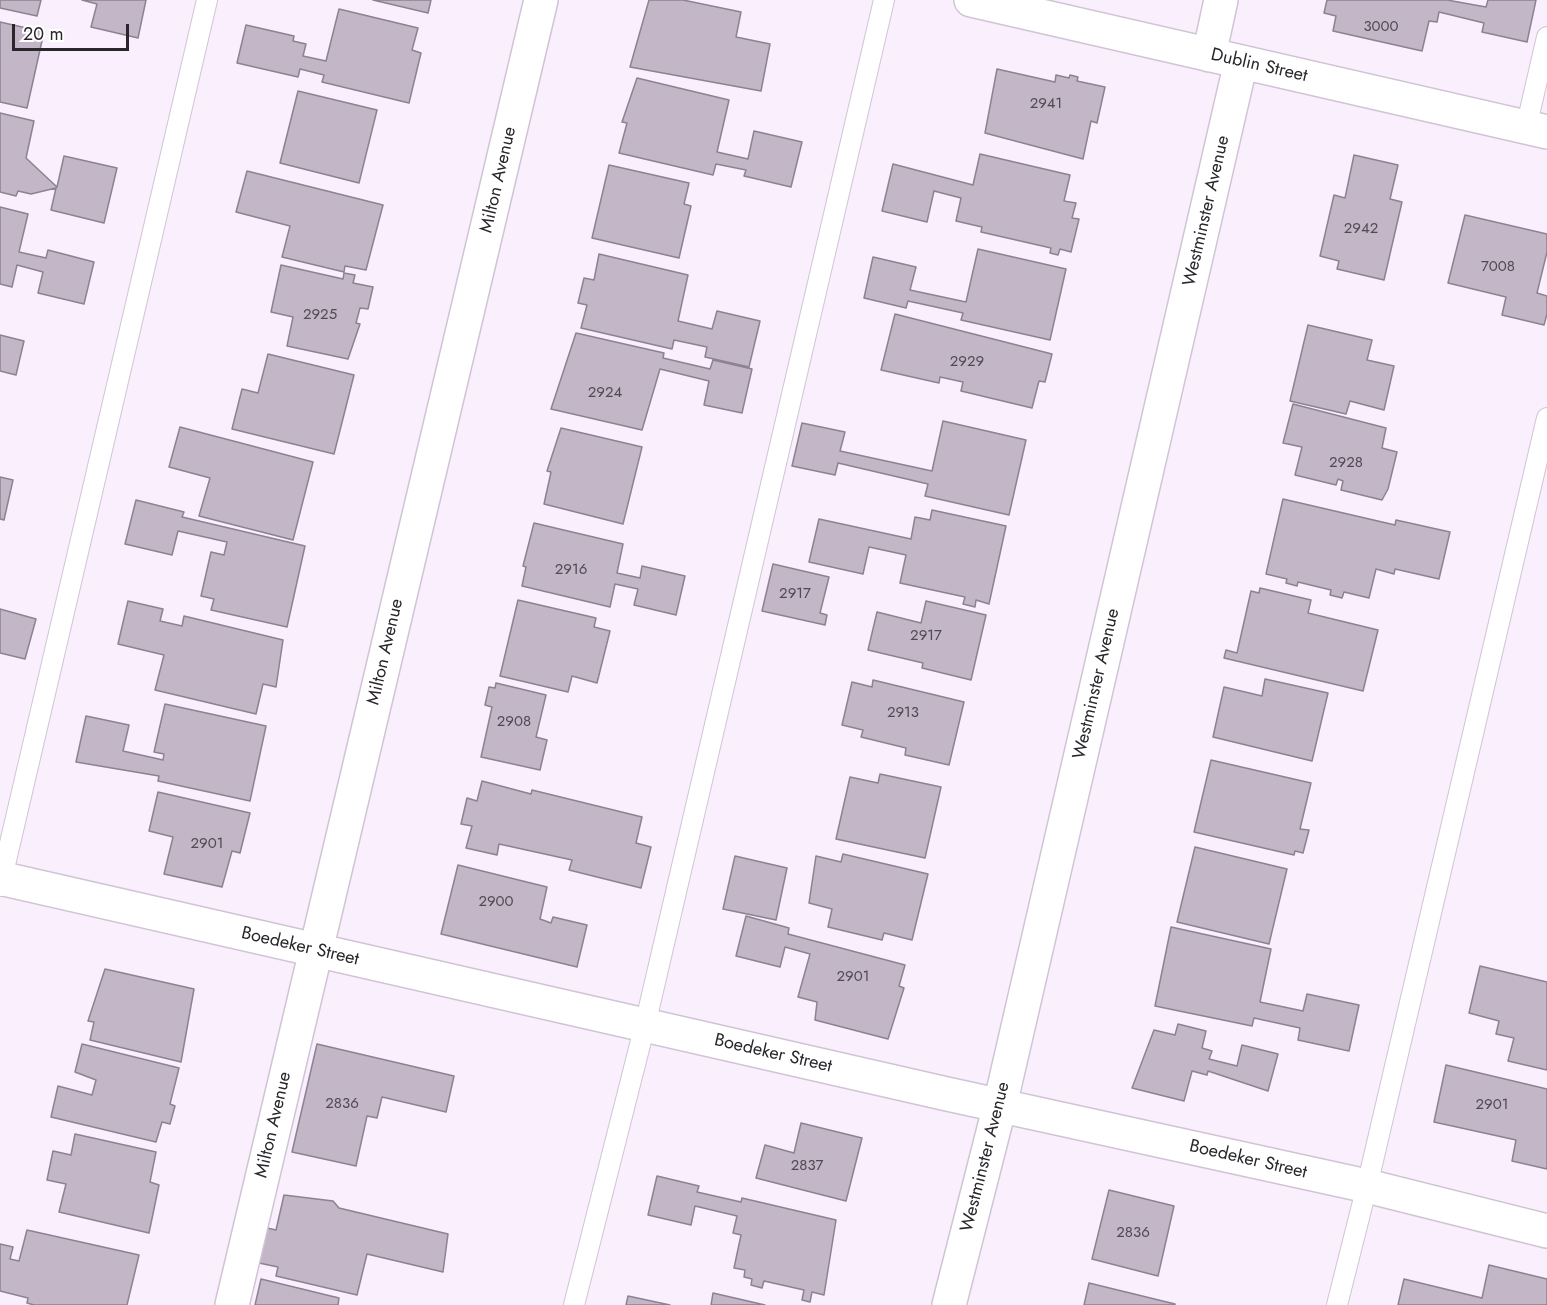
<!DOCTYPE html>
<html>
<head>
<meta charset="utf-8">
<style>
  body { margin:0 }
  #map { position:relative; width:1547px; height:1305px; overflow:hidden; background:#f9effd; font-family:Jost,sans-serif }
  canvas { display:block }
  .scale { position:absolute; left:12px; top:24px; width:117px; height:27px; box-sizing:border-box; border:3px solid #2a262c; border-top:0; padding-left:8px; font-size:18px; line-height:21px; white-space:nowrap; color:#2a262c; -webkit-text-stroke:4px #fff; paint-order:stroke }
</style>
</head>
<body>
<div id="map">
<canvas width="1547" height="1305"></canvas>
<div class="scale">20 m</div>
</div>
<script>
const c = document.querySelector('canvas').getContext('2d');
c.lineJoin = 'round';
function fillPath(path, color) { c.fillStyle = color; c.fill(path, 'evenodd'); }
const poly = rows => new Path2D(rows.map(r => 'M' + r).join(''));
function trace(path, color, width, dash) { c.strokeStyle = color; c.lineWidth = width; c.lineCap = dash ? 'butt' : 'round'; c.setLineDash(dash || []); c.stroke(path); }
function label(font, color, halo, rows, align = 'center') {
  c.font = font + ' Jost,sans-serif'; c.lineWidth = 6; c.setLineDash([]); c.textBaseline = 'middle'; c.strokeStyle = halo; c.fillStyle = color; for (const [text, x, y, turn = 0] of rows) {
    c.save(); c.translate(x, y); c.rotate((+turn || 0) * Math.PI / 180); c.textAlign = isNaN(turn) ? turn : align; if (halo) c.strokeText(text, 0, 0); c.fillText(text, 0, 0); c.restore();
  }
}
const building = poly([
  [0,0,41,0,37,16,0,8,0,0],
  [82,0,146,0,138,38,91,27,97,4,82,0],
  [373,0,431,0,428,13,373,0],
  [649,0,683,0,741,12,736,37,770,44,761,91,630,67,649,0],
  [1327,0,1447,0,1486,7,1488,0,1536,0,1527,42,1482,32,1484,23,1439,12,1437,22,1429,21,1422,51,1333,31,1336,16,1324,13,1327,0],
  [339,9,418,28,412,50,421,53,409,103,322,82,324,75,300,69,298,77,237,63,246,25,294,36,293,41,306,44,303,56,326,61,339,9],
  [0,22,44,32,27,108,0,102,0,22],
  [997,69,1055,82,1056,75,1069,78,1070,75,1078,77,1077,81,1105,87,1097,123,1091,121,1083,159,985,133,997,69],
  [637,78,729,100,717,152,748,159,754,131,802,142,791,187,744,176,746,170,716,164,713,175,619,153,627,123,622,122,637,78],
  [298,91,377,110,359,183,280,163,298,91],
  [0,113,34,121,26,158,57,187,64,156,117,168,104,223,51,210,56,188,31,194,18,191,16,196,0,192,0,113],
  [980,154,1070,175,1064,201,1076,203,1072,218,1079,219,1071,252,1060,249,1058,255,1050,253,1051,248,981,232,982,227,956,221,961,198,934,191,927,222,882,211,893,164,973,185,980,154],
  [1354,155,1398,165,1390,199,1402,202,1384,280,1337,269,1339,261,1320,256,1334,195,1345,198,1354,155],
  [609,165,689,183,684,204,691,206,679,258,592,238,609,165],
  [247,171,383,205,366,270,345,266,344,272,282,257,290,226,236,212,247,171],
  [0,207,28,214,19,252,46,258,48,250,94,262,84,304,38,293,43,272,17,265,12,287,0,284,0,207],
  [1465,215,1547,234,1547,252,1537,293,1547,296,1547,314,1544,325,1502,315,1506,297,1448,283,1465,215],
  [978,249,1066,269,1050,340,961,320,963,313,908,301,906,308,864,298,873,257,916,267,910,290,966,302,978,249],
  [599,254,688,275,678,321,712,329,717,311,760,321,749,367,705,357,707,347,674,340,672,349,581,328,587,305,578,303,584,278,594,280,599,254],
  [281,265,343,279,344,273,355,275,353,283,373,287,368,309,360,308,356,323,360,324,348,359,287,346,293,317,271,312,281,265],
  [895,314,1052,354,1045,382,1039,381,1032,408,961,391,963,382,940,377,939,383,881,370,895,314],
  [1308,325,1372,340,1367,360,1394,366,1384,410,1350,401,1346,414,1290,401,1308,325],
  [576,333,664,353,663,358,710,369,713,360,752,369,742,413,704,405,709,381,660,369,642,430,551,409,576,333],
  [0,335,24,341,16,375,0,371,0,335],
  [268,354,354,375,334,454,232,429,242,389,258,393,268,354],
  [1293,404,1386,428,1382,448,1397,452,1388,489,1382,500,1341,490,1343,481,1338,479,1336,485,1295,475,1302,447,1283,443,1293,404],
  [943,421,1026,440,1009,515,925,496,928,484,838,463,835,475,792,466,802,423,845,432,840,451,932,471,943,421],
  [180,427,313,462,293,540,199,516,210,478,169,467,180,427],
  [561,428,642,447,623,524,544,504,551,472,547,471,561,428],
  [0,477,13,480,4,520,0,519,0,477],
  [1283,499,1395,525,1396,520,1450,532,1439,579,1395,569,1394,574,1376,569,1369,598,1344,592,1342,598,1330,595,1331,590,1298,582,1297,586,1286,583,1287,579,1266,574,1283,499],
  [136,500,184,512,182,517,305,546,287,627,211,610,214,599,201,596,211,552,224,555,227,542,178,531,172,555,125,544,136,500],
  [932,510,1006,526,989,604,976,600,975,607,963,604,965,597,900,583,906,555,869,547,863,574,809,562,819,519,911,539,915,517,930,520,932,510],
  [534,523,623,544,617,573,640,578,642,566,685,576,676,615,634,605,638,589,615,584,610,607,522,586,526,567,523,566,534,523],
  [773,564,829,577,820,613,827,615,825,625,762,611,773,564],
  [1260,588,1311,600,1308,613,1378,630,1363,691,1224,658,1226,650,1237,653,1251,591,1259,593,1260,588],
  [518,600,596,618,594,627,610,631,597,683,572,676,568,692,500,676,518,600],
  [128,601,163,609,160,621,182,626,184,616,283,640,276,687,263,684,256,714,155,690,164,655,118,644,128,601],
  [926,601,986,615,971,680,922,668,923,663,868,650,877,612,921,623,926,601],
  [0,609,36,619,25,659,0,653,0,609],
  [1265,679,1328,693,1312,761,1213,737,1224,687,1262,696,1265,679],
  [873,680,964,702,949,765,905,755,906,748,861,737,863,730,842,725,852,682,872,687,873,680],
  [496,683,546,695,536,737,547,740,540,770,481,757,492,707,485,705,489,687,495,688,496,683],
  [165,704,266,726,250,801,158,781,159,776,76,762,86,716,129,725,123,751,163,760,164,754,154,752,165,704],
  [1211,760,1311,783,1300,829,1309,830,1303,853,1295,851,1294,855,1194,832,1211,760],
  [880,774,941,787,925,858,836,839,850,777,878,783,880,774],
  [482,781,531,794,532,790,642,817,636,843,651,847,641,888,569,870,572,860,499,844,497,855,466,848,472,826,461,824,467,798,477,801,482,781],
  [158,792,250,813,240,853,232,851,222,887,164,874,173,837,149,831,158,792],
  [1195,847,1287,869,1269,944,1177,922,1195,847],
  [843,854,928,874,912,940,884,933,882,940,828,927,832,909,809,903,816,856,841,862,843,854],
  [735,856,787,868,776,920,723,909,735,856],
  [458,865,547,887,540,919,551,923,553,917,587,925,577,967,441,934,458,865],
  [746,916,789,928,788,934,905,965,899,986,904,988,888,1039,815,1020,817,1002,798,997,810,954,785,947,780,967,736,956,746,916],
  [1171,927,1271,949,1260,1002,1303,1011,1307,994,1359,1005,1349,1051,1298,1040,1300,1028,1254,1018,1252,1026,1155,1006,1171,927],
  [1480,966,1547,982,1547,1070,1508,1061,1514,1038,1496,1034,1499,1021,1469,1013,1480,966],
  [105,969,194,989,181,1062,90,1040,94,1022,88,1021,105,969],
  [1178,1024,1206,1031,1202,1048,1212,1051,1209,1059,1237,1066,1242,1045,1278,1054,1268,1091,1208,1071,1207,1075,1192,1071,1184,1101,1132,1088,1154,1030,1175,1035,1178,1024],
  [82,1044,179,1068,170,1104,175,1106,170,1124,162,1122,156,1142,51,1117,58,1086,92,1095,96,1080,75,1072,82,1044],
  [317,1044,454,1076,446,1112,382,1097,377,1118,367,1116,356,1166,292,1152,317,1044],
  [1446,1065,1547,1089,1547,1169,1512,1161,1516,1140,1434,1122,1446,1065],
  [801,1123,862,1138,846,1201,756,1178,765,1145,794,1153,801,1123],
  [75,1134,156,1152,150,1182,159,1185,149,1233,59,1212,66,1184,47,1180,53,1151,71,1155,75,1134],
  [657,1176,699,1186,697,1192,741,1202,742,1198,836,1220,824,1295,812,1292,810,1302,802,1300,804,1290,764,1281,762,1288,751,1285,752,1279,744,1277,745,1270,734,1268,741,1235,733,1233,737,1216,695,1206,691,1225,648,1215,657,1176],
  [1109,1190,1174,1206,1158,1276,1092,1259,1109,1190],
  [284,1195,333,1201,339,1208,448,1234,443,1272,367,1254,357,1295,276,1276,278,1267,259,1263,267,1228,276,1230,284,1195],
  [27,1230,139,1255,127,1305,34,1305,27,1303,28,1298,0,1291,0,1244,13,1247,10,1259,19,1261,27,1230],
  [1489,1265,1547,1279,1547,1305,1398,1305,1404,1279,1482,1298,1489,1265],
  [261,1279,339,1298,338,1305,255,1305,261,1279],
  [1089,1283,1175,1304,1175,1305,1084,1305,1089,1283],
  [713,1293,765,1305,711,1305,713,1293],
  [628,1296,670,1305,626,1305,628,1296]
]);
fillPath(building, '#c2b6c7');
trace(building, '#8d8292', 1.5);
const lane = poly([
  [1526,128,1547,37],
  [0,886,207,0],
  [574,1305,645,1025,884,0],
  [1337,1305,1367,1186,1547,418]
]);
const street = poly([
  [971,0,1547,132],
  [1209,55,1221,0],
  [0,878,947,1094,1367,1186,1547,1231],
  [232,1305,541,0],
  [949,1305,1000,1105,1241,62]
]);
trace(lane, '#d0c4d5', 22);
trace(street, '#d0c4d5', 36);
trace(lane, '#fff', 20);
trace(street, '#fff', 33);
label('15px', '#504a53', null, [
  ["3000",1381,27],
  ["2941",1046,104],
  ["2942",1361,229],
  ["7008",1498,267],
  ["2925",320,315],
  ["2929",967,362],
  ["2924",605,393],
  ["2928",1346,463],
  ["2916",571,570],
  ["2917",795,594],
  ["2917",926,636],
  ["2913",903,713],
  ["2908",514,722],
  ["2901",207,844],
  ["2900",496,902],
  ["2901",853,977],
  ["2836",342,1104],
  ["2901",1492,1105],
  ["2837",807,1166],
  ["2836",1133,1233]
]);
label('18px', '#2a262c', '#fff', [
  ["Dublin Street",1259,66,13],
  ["Milton Avenue",499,180,-77],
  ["Westminster Avenue",1207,211,-77],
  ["Milton Avenue",386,652,-77],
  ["Westminster Avenue",1097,684,-77],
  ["Boedeker Street",300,947,13],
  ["Boedeker Street",773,1054,13],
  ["Milton Avenue",274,1125,-77],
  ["Westminster Avenue",986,1157,-76],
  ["Boedeker Street",1248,1160,13]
]);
</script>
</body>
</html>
